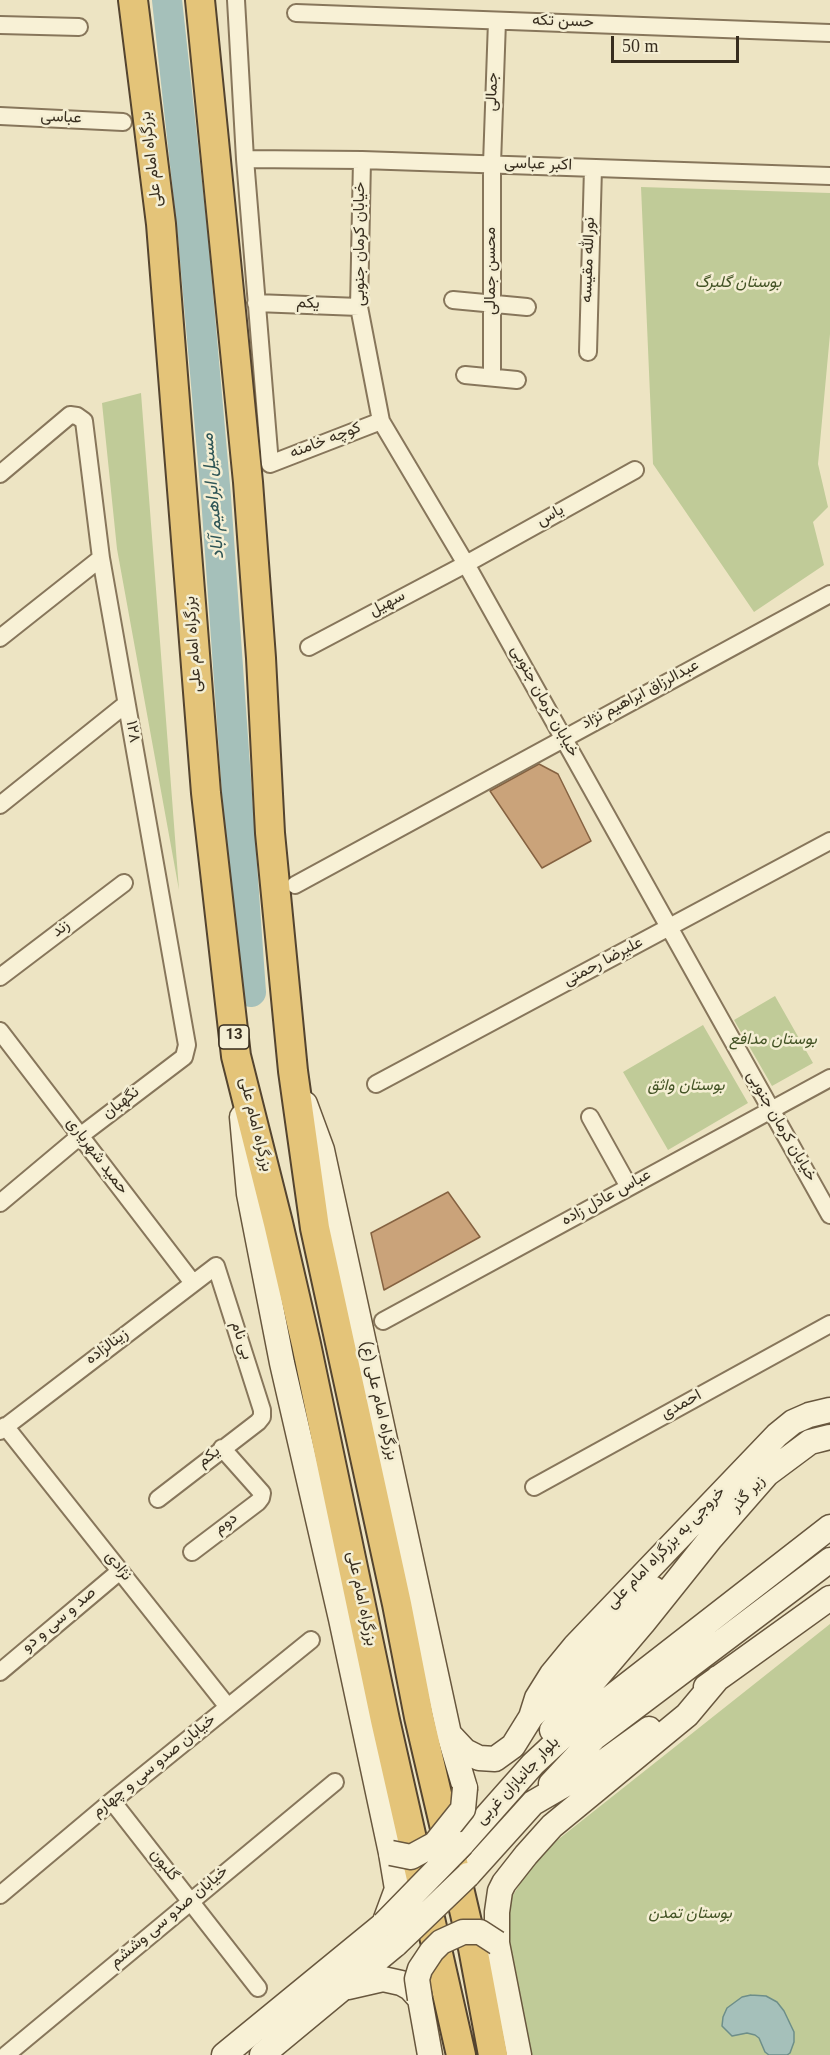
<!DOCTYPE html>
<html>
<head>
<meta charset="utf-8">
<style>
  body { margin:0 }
  #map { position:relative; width:830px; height:2055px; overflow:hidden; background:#ede4c3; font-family:Georgia,serif }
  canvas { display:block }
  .scale { position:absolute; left:611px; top:36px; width:128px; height:27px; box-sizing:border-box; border:3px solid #372d1e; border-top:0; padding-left:8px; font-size:18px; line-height:21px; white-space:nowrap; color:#372d1e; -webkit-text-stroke:4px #f4eed3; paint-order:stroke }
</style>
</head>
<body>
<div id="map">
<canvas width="830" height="2055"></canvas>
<div class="scale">50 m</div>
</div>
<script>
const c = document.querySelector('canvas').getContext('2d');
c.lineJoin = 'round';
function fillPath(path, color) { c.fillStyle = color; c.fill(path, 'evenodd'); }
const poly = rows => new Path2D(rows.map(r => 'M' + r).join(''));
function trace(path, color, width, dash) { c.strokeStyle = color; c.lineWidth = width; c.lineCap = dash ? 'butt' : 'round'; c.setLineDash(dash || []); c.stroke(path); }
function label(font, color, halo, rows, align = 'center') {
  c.font = font + ' Georgia,Vazirmatn,serif'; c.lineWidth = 5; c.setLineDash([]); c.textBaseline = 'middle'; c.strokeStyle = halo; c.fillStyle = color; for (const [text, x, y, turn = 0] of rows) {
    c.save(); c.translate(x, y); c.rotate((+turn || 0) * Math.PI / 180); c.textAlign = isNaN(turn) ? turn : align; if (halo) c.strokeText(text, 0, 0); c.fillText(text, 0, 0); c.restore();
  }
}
fillPath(poly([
  [641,187,830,193,830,334,818,464,828,507,813,522,824,565,754,612,653,464],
  [141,393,179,890,117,549,102,403],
  [775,996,813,1063,772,1086,734,1020],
  [703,1025,748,1103,668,1150,623,1072],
  [830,1624,830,2055,524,2055,506,1946,510,1900,528,1871,555,1842]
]), '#c0cb98');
const water = poly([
  [751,1995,766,1996,777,2002,784,2011,794,2032,794,2042,790,2053,787,2055,769,2055,765,2052,759,2038,755,2035,747,2033,732,2036,722,2026,723,2017,727,2008,742,1997,751,1995]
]);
fillPath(water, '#a5c0ba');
trace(water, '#6d8e89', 1.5);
trace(poly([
  [167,0,193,237,216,497,251,992]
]), '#a5c0ba', 30);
const building = poly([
  [539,764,558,774,591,841,542,868,490,791,539,764],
  [448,1192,480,1237,384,1290,371,1233,448,1192]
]);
fillPath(building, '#caa37a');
trace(building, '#856241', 1.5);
const minor = poly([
  [236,0,245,159,270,464,381,421],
  [296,13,830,33],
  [0,25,79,27],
  [0,116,123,122],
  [245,159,362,160,830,176],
  [362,160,359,307,381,421,466,564,830,1215],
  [453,300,527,307],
  [256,303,359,307],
  [588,352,593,168],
  [465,375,517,380],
  [492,377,492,164,497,21],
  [0,474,70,415,77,416,84,421,101,558,187,1045,184,1057,80,1136,0,1203],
  [0,638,101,558],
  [309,647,466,564,635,470],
  [0,805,126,704],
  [295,885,830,594],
  [0,977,124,883],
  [0,1031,193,1283],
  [376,1084,830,841],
  [590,1117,629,1187],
  [383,1321,830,1078],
  [5,1426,228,1707],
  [0,1431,216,1266,262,1410,262,1417,258,1422,158,1499],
  [534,1487,830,1324],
  [192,1552,258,1502,261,1498,262,1493,222,1448],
  [0,1672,120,1571],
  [112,1801,258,1988],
  [0,1895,112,1801,311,1640],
  [6,2055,335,1782]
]);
const secondary = poly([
  [305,1104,322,1150,449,1734,465,1788],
  [706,1687,830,1598],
  [531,1717,537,1698,552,1674,575,1646,777,1435,793,1422,809,1415,830,1410],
  [552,1730,643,1623,711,1538,767,1474,810,1442,830,1437],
  [449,1734,465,1751,479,1758,495,1759,513,1746,531,1717,654,1589],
  [551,1784,594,1738,830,1560],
  [462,1844,533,1764,573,1727,830,1527],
  [468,1875,533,1803,602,1763,649,1729],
  [348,1987,383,1979,401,1983,410,1988,420,1999,430,2055],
  [224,2055,384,1924,397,1889,391,1853,341,1619,282,1363,249,1194,242,1117],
  [262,2055,396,1944],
  [519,2055,497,1943,497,1912,500,1891,504,1883,526,1855,552,1826,687,1715,718,1678]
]);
const trunk = poly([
  [133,0,161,224,206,793,236,1056,278,1223,306,1344,385,1720,461,2055],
  [200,0,248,482,261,658,270,833,293,1071,315,1228,397,1604,419,1717,473,1948,493,2055]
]);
trace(minor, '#87765b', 20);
trace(secondary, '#68573e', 27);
trace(trunk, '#54442f', 32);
trace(minor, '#f8f1d6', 16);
trace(secondary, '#f8f1d6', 24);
trace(trunk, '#e4c479', 28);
const secondaryBridge = poly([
  [391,1853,411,1857,435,1844,463,1809,465,1788],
  [384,1924,462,1844],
  [396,1944,468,1875],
  [420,1999,417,1979,420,1969,432,1951,441,1942,463,1932,480,1932,497,1943]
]);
trace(secondaryBridge, '#68573e', 27, []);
trace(secondaryBridge, '#f8f1d6', 24);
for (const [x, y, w] of [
  [234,1037,30]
]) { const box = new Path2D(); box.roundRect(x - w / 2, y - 12, w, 24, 4.5); c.fillStyle = '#f4eed3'; c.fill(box); trace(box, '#372d1e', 1.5); }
label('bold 15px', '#372d1e', null, [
  ["13",234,1037]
]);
label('16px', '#372d1e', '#f4eed3', [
  ["حسن تکه",563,23,2],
  ["جمالی",494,92,-88],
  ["عباسی",61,119,3],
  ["بزرگراه امام علی",153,159,-97],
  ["اکبر عباسی",538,166,2],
  ["خیابان کرمان جنوبی",361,244,-90],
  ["نورالله مقیسه",590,260,-88],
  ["محسن جمالی",492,271,-90],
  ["یکم",308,305,2],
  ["کوچه خامنه",326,442,-21],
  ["یاس",551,517,-29],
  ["سهیل",388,605,-28],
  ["بزرگراه امام علی",195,644,-94],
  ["عبدالرزاق ابراهیم نژاد",641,696,-28],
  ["خیابان کرمان جنوبی",543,702,61],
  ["۱۲۸",131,732,80],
  ["زند",62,930,-37],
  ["علیرضا رحمتی",604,963,-28],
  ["نگهبان",122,1104,-37],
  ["بزرگراه امام علی",254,1125,76],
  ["خیابان کرمان جنوبی",780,1127,60],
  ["حمید شهریاری",96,1157,53],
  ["عباس عادل زاده",607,1199,-29],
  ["بی نام",240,1341,72],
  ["زینالزاده",108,1348,-37],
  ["بزرگراه امام علی (ع)",377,1401,77],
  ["احمدی",682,1406,-29],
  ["یکم",210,1458,-38],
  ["زیر گذر",749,1495,-48],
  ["دوم",227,1525,-37],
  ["خروجی به بزرگراه امام علی",667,1549,-46],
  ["نژادی",117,1567,52],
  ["بزرگراه امام علی",360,1599,78],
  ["صد و سی و دو",60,1621,-40],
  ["خیابان صدو سی و چهارم",155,1767,-39],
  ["بلوار جانبازان غربی",519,1782,-47],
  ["گلبون",163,1866,52],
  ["خیابان صدو سی وششم",170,1918,-40]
]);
label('italic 16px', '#435325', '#f4eed3', [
  ["بوستان گلبرگ",738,284],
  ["بوستان مدافع",773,1041],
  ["بوستان واثق",686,1087],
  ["بوستان تمدن",690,1915]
]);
label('italic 18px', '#2e5556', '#f4eed3', [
  ["مسیل ابراهیم آباد",215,496,-95]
]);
</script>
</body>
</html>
